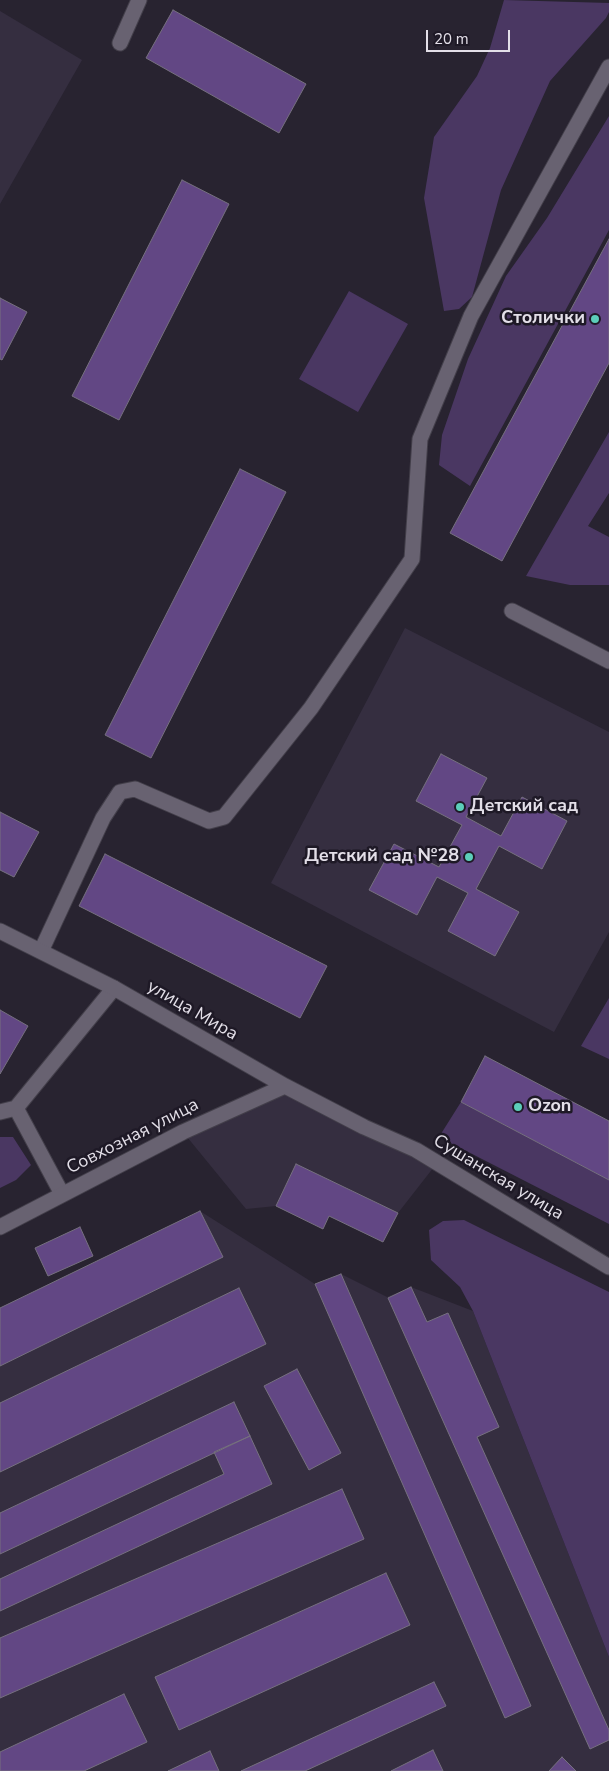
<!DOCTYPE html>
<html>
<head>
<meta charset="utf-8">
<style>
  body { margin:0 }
  #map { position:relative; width:609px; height:1771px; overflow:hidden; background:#282330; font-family:"Nunito Sans",sans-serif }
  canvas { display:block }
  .scale { position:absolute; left:426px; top:30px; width:84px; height:22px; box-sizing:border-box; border:2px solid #e3dfe8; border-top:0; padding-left:6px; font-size:15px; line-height:18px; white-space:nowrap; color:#e3dfe8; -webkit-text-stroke:4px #1e1926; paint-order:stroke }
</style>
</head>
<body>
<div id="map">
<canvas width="609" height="1771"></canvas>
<div class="scale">20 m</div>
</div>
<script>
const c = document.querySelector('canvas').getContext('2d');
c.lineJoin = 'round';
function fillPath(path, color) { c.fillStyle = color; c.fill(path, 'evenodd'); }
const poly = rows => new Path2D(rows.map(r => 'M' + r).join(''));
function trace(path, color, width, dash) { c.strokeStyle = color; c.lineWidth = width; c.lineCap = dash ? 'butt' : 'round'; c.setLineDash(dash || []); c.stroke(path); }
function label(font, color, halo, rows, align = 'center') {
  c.font = font + ' "Nunito Sans",sans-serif'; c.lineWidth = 5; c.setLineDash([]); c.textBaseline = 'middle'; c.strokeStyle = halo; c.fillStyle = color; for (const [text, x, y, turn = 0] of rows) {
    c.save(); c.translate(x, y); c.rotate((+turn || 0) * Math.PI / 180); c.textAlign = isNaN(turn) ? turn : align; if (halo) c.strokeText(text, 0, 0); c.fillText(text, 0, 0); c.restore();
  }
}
fillPath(poly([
  [0,11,82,60,0,204],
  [405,628,609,732,609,932,554,1032,271,883],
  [285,1086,437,1163,398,1213,296,1165,276,1206,246,1209,183,1132],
  [200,1211,315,1284,341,1274,387,1297,411,1287,473,1311,609,1657,609,1771,0,1771,0,1308]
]), '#352e40');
fillPath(poly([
  [504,0,609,3,609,12,606,18,550,81,501,190,472,297,459,309,444,311,424,198,434,137,477,76,490,48],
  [609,116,609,230,470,486,439,465,442,435,468,359,506,276,547,218],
  [349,291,408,324,358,412,299,379],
  [609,432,609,493,588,526,609,537,609,585,570,585,526,576],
  [609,998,609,1059,581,1046],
  [461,1102,609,1180,609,1224,439,1137],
  [0,1137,13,1137,31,1165,16,1180,0,1188],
  [464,1220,609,1292,609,1657,473,1311,460,1287,431,1260,429,1230,443,1221]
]), '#4a3762');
const building = poly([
  [173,10,306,84,279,133,146,58,173,10],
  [182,180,229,204,119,420,72,396,182,180],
  [609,239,609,363,502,561,450,533,609,239],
  [0,298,27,312,2,360,0,359,0,298],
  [240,469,286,492,151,758,105,735,240,469],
  [441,754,487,778,466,817,501,836,522,797,567,821,542,869,499,846,476,889,519,912,495,956,448,931,468,893,437,877,417,915,369,890,394,844,439,867,462,825,416,801,441,754],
  [0,812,39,832,14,877,0,870,0,812],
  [105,854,327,966,300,1018,79,906,105,854],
  [0,1010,28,1026,0,1074,0,1010],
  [485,1056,609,1121,609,1180,461,1102,485,1056],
  [296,1164,398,1213,383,1242,329,1216,323,1229,276,1206,296,1164],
  [200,1211,223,1257,0,1366,0,1308,200,1211],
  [80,1227,93,1256,48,1276,35,1248,80,1227],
  [341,1274,531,1706,505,1718,315,1284,341,1274],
  [411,1287,427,1322,448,1313,499,1427,477,1437,609,1730,609,1740,590,1749,388,1298,411,1287],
  [239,1288,266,1344,0,1472,0,1403,239,1288],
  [297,1369,341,1453,309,1470,264,1386,297,1369],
  [234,1402,250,1436,0,1554,0,1513,234,1402],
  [250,1436,272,1484,0,1611,0,1579,224,1474,214,1452,250,1436],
  [342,1489,364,1539,0,1698,0,1638,342,1489],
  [386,1573,410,1625,179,1730,155,1677,386,1573],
  [434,1682,446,1706,305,1771,241,1771,434,1682],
  [124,1694,147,1742,84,1771,0,1771,0,1752,124,1694],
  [433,1750,443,1771,391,1771,433,1750],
  [210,1751,219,1771,168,1771,210,1751],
  [562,1757,576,1771,549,1771,562,1757]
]);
fillPath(building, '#624784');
trace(building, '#76707f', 1);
const lane = poly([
  [512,611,609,661],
  [41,951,103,818,120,792,135,789,209,821,224,817,311,708,412,559,420,439,471,316,609,67]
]);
const street = poly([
  [120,43,139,0],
  [16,1108,62,1194],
  [0,1112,16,1108,114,988]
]);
const secondary = poly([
  [0,931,114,988,285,1086,364,1127,416,1150,609,1267],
  [0,1227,183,1132,285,1086]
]);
trace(lane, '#433f4a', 17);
trace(street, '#433f4a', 17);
trace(secondary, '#433f4a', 17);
trace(lane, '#686271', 15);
trace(street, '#686271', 15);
trace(secondary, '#686271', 15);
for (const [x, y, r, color] of [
  [595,319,5,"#5cceba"],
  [460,807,5,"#5cceba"],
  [469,857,5,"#5cceba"],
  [518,1107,5,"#5cceba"]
]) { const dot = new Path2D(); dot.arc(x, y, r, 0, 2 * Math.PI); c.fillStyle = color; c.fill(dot); trace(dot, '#1e1926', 2); }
label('bold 18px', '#e3dfe8', '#1e1926', [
  ["Столички",585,319],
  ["Детский сад",470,807,"left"],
  ["Детский сад №28",459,857],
  ["Ozon",528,1107,"left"]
], 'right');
label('18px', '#e3dfe8', '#1e1926', [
  ["улица Мира",192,1011,30],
  ["Совхозная улица",133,1137,-27],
  ["Сушанская улица",498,1178,31]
]);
</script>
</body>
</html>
